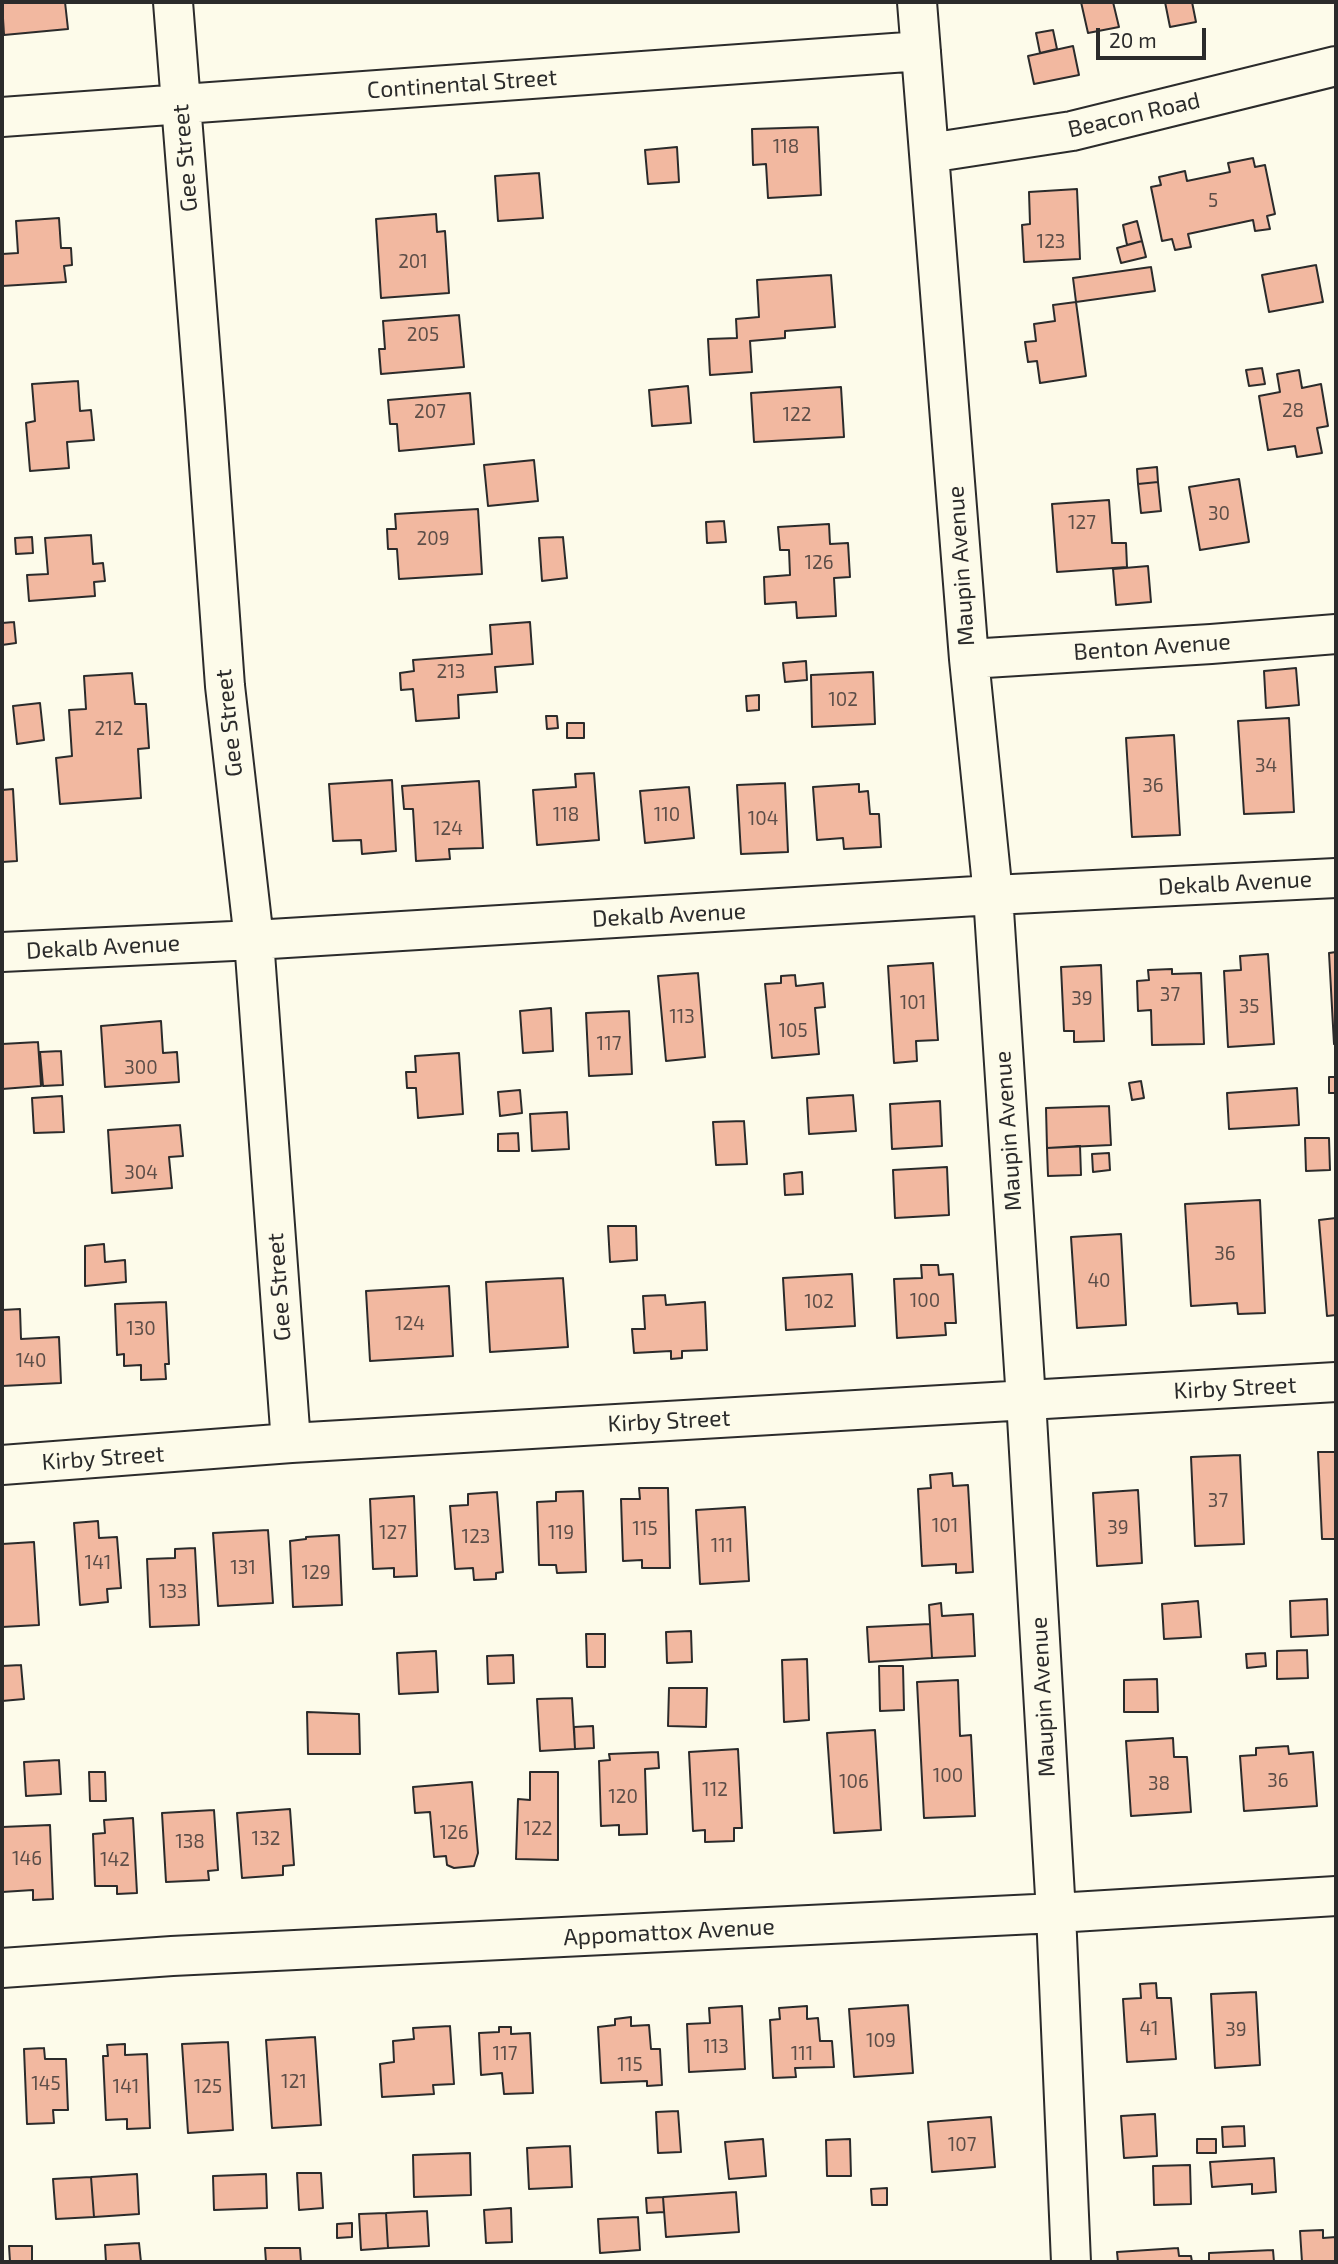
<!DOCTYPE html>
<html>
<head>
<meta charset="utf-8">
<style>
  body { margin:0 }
  #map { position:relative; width:1338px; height:2264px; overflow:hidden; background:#fdfbea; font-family:"Exo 2",sans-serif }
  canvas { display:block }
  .frame { position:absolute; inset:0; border:4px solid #2b2b2b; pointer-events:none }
  .scale { position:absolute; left:1096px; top:28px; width:110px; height:32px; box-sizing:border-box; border:4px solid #2b2b2b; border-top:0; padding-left:9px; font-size:21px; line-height:24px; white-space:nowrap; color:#2b2b2b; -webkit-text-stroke:5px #fdfbea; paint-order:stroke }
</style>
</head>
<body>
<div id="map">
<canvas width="1338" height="2264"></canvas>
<div class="frame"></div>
<div class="scale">20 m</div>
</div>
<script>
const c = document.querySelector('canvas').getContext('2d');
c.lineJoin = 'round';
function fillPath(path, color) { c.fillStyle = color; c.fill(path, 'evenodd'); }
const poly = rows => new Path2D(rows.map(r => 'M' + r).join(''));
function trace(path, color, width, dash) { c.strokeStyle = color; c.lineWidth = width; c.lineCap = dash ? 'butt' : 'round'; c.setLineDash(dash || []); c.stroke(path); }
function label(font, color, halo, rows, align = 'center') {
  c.font = font + ' "Exo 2",sans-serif'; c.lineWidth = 5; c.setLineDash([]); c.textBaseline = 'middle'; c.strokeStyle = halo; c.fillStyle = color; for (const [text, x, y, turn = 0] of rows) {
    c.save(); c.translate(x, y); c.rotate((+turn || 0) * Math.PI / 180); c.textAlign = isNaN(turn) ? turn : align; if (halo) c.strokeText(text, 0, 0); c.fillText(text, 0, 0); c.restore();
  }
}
const building = poly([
  [2,2,65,2,68,29,4,35,2,2],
  [1081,2,1113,2,1119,27,1088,33,1081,2],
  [1165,2,1192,2,1196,22,1170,27,1165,2],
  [1053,30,1057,49,1040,53,1036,33,1053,30],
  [1073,46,1079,75,1034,84,1028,56,1073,46],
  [818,127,821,195,768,198,766,164,753,165,752,129,818,127],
  [677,147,679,182,648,184,645,150,677,147],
  [1253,158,1255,167,1265,165,1275,214,1267,216,1270,229,1255,231,1253,220,1188,234,1191,247,1175,250,1172,239,1162,241,1151,187,1161,185,1159,177,1185,171,1187,181,1230,172,1228,163,1253,158],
  [539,173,543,218,498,221,495,176,539,173],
  [1077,189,1080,259,1024,262,1022,225,1030,224,1029,192,1077,189],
  [436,214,437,232,445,231,449,293,381,298,376,219,436,214],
  [59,218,61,248,71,248,72,265,64,266,66,282,2,286,2,254,18,253,16,221,59,218],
  [1137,221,1142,241,1127,245,1123,225,1137,221],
  [1142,241,1146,257,1121,263,1117,248,1142,241],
  [1316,265,1323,302,1269,312,1262,275,1316,265],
  [1151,267,1155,291,1076,302,1073,278,1151,267],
  [831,275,835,327,785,331,785,338,750,341,752,372,710,375,708,339,737,338,736,319,759,317,757,280,831,275],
  [1076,302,1086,376,1040,383,1037,361,1028,362,1025,342,1036,341,1034,324,1055,321,1053,305,1076,302],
  [459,315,464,367,381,374,379,349,385,349,383,321,459,315],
  [1262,368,1265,384,1249,386,1246,370,1262,368],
  [1299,370,1302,388,1321,384,1328,426,1317,428,1322,453,1297,457,1295,446,1268,450,1259,396,1280,392,1277,374,1299,370],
  [78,381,80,411,91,410,94,440,67,442,69,468,30,471,26,423,35,421,32,384,78,381],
  [688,386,691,423,652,426,649,390,688,386],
  [841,387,844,437,754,442,751,393,841,387],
  [470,393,474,444,399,451,397,424,390,424,388,400,470,393],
  [534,460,538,501,488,506,484,465,534,460],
  [1157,467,1158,482,1138,484,1137,469,1157,467],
  [1239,479,1249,542,1200,550,1189,487,1239,479],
  [1158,482,1161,511,1141,513,1138,484,1158,482],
  [1109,500,1112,543,1126,543,1127,567,1057,572,1052,504,1109,500],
  [478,509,482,574,399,579,397,549,388,549,387,529,396,529,395,514,478,509],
  [724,521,726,542,707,543,706,522,724,521],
  [829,524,830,544,848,543,850,577,834,578,836,616,797,618,796,602,765,604,764,577,790,575,789,550,780,550,778,527,829,524],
  [91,535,93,564,103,563,105,581,94,582,95,596,29,601,27,575,48,574,45,538,91,535],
  [32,537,33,553,16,554,15,538,32,537],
  [563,537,567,578,542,581,539,538,563,537],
  [1148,566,1151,602,1116,605,1113,569,1148,566],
  [14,622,16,643,2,645,2,623,14,622],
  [530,622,533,664,495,667,497,692,458,695,459,718,416,721,413,689,401,690,400,673,414,671,413,660,492,654,490,625,530,622],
  [806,661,807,680,785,682,783,663,806,661],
  [1296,668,1299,705,1266,708,1264,671,1296,668],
  [873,672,875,724,812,727,811,675,873,672],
  [132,673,135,704,146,704,149,748,138,749,141,798,60,804,56,758,72,756,69,710,86,709,84,676,132,673],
  [759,695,759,710,747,711,746,696,759,695],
  [40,703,44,740,17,744,13,706,40,703],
  [546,716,557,716,558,728,547,729,546,716],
  [1289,718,1294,812,1244,814,1238,721,1289,718],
  [567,723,584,723,584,738,567,738,567,723],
  [1174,735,1180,835,1132,837,1126,738,1174,735],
  [594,773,599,840,537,845,533,790,576,787,575,774,594,773],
  [392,780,396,851,362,854,361,840,333,841,329,784,392,780],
  [479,781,483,848,449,849,450,859,416,861,413,809,404,809,402,786,479,781],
  [785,783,788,852,741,854,737,785,785,783],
  [859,784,859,792,868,791,870,814,879,814,881,847,844,849,843,838,817,840,813,787,859,784],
  [689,787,694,838,645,843,640,791,689,787],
  [13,789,17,861,2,862,2,790,13,789],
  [1336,952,1336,1043,1334,1044,1329,953,1336,952],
  [1268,954,1274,1044,1228,1047,1224,971,1241,970,1240,956,1268,954],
  [933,963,938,1040,916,1041,917,1061,894,1063,888,966,933,963],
  [1101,965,1104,1041,1074,1042,1074,1031,1064,1031,1061,967,1101,965],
  [1172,969,1172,974,1201,973,1204,1044,1152,1045,1151,1010,1138,1011,1137,981,1149,980,1148,970,1172,969],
  [698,973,705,1057,666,1061,658,976,698,973],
  [795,975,796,986,823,983,825,1007,815,1008,819,1054,772,1058,765,984,781,983,781,976,795,975],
  [551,1008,553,1051,523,1053,520,1011,551,1008],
  [629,1011,632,1074,589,1076,586,1013,629,1011],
  [161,1021,163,1053,177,1052,179,1082,105,1087,101,1026,161,1021],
  [38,1042,41,1086,2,1089,2,1044,38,1042],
  [61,1051,63,1085,43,1086,40,1052,61,1051],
  [459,1053,463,1114,418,1118,416,1088,407,1088,406,1072,416,1072,415,1056,459,1053],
  [1329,1077,1336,1077,1336,1093,1329,1093,1329,1077],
  [1141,1081,1144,1098,1132,1100,1129,1083,1141,1081],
  [1297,1088,1299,1125,1229,1129,1227,1093,1297,1088],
  [520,1090,522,1113,500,1116,498,1092,520,1090],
  [853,1095,856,1131,809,1134,807,1098,853,1095],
  [62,1096,64,1132,34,1133,32,1098,62,1096],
  [940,1101,942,1146,892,1149,890,1104,940,1101],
  [1109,1106,1111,1145,1047,1148,1046,1108,1109,1106],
  [567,1112,569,1149,532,1151,530,1114,567,1112],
  [744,1121,747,1164,716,1165,713,1122,744,1121],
  [180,1125,183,1156,169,1157,172,1188,112,1193,108,1130,180,1125],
  [518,1133,519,1151,498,1151,498,1134,518,1133],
  [1305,1138,1329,1138,1330,1170,1306,1171,1305,1138],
  [1080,1146,1081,1175,1048,1176,1047,1148,1080,1146],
  [1109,1153,1110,1170,1093,1172,1092,1154,1109,1153],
  [947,1167,949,1215,895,1218,893,1170,947,1167],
  [802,1172,803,1194,785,1195,784,1174,802,1172],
  [1260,1200,1265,1313,1238,1314,1237,1303,1191,1306,1185,1204,1260,1200],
  [1336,1218,1336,1315,1327,1316,1319,1220,1336,1218],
  [608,1226,636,1226,637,1260,610,1262,608,1226],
  [1121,1234,1126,1325,1077,1328,1071,1237,1121,1234],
  [104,1244,105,1262,125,1260,126,1282,85,1286,85,1246,104,1244],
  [921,1265,938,1265,939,1275,953,1274,956,1323,945,1323,946,1335,897,1338,894,1279,922,1278,921,1265],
  [852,1274,855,1326,786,1330,783,1278,852,1274],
  [563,1278,568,1347,490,1352,486,1282,563,1278],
  [449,1286,453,1356,370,1361,366,1291,449,1286],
  [665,1295,666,1305,705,1302,707,1350,682,1351,682,1358,671,1359,671,1351,634,1353,632,1329,645,1329,643,1296,665,1295],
  [166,1302,169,1364,165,1364,166,1379,141,1380,141,1365,124,1366,124,1354,117,1355,115,1304,166,1302],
  [20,1309,21,1339,59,1337,61,1383,2,1386,2,1310,20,1309],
  [1318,1452,1336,1452,1336,1539,1322,1539,1318,1452],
  [1240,1455,1244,1544,1195,1546,1191,1457,1240,1455],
  [952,1473,953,1486,968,1485,973,1572,956,1573,956,1564,922,1566,918,1489,931,1488,930,1475,952,1473],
  [639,1488,668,1488,670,1568,642,1568,642,1560,623,1561,621,1499,640,1499,639,1488],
  [1138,1490,1142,1563,1097,1566,1093,1493,1138,1490],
  [583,1491,586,1572,557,1573,556,1565,539,1565,537,1502,556,1501,556,1492,583,1491],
  [497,1492,503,1572,496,1573,496,1579,474,1580,473,1568,455,1569,450,1506,468,1505,468,1494,497,1492],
  [414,1496,417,1576,394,1577,394,1568,373,1569,370,1499,414,1496],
  [745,1507,749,1581,700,1584,696,1510,745,1507],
  [98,1521,99,1538,117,1537,121,1588,107,1589,108,1602,80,1605,74,1523,98,1521],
  [268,1530,273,1603,218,1606,213,1533,268,1530],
  [339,1535,342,1605,293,1607,290,1541,306,1539,306,1537,339,1535],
  [34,1542,39,1625,2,1627,2,1544,34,1542],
  [195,1548,199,1625,150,1627,147,1559,175,1558,175,1549,195,1548],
  [1327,1599,1328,1635,1291,1637,1290,1601,1327,1599],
  [1198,1601,1201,1637,1164,1639,1162,1604,1198,1601],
  [941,1603,942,1616,973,1614,975,1656,932,1658,929,1605,941,1603],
  [930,1624,932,1658,869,1662,867,1627,930,1624],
  [691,1631,692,1662,667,1663,666,1632,691,1631],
  [586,1634,605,1634,605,1667,587,1667,586,1634],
  [1307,1650,1308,1678,1277,1679,1277,1651,1307,1650],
  [436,1651,438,1692,399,1694,397,1653,436,1651],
  [1265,1653,1266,1666,1247,1668,1246,1654,1265,1653],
  [513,1655,514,1683,488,1684,487,1656,513,1655],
  [807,1659,809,1720,784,1722,782,1660,807,1659],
  [21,1665,24,1699,2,1701,2,1666,21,1665],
  [879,1666,903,1666,904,1710,880,1711,879,1666],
  [1157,1679,1158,1712,1124,1712,1124,1680,1157,1679],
  [958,1680,960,1736,971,1735,975,1816,924,1818,917,1682,958,1680],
  [669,1688,707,1688,706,1727,668,1726,669,1688],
  [572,1698,575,1749,540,1751,537,1699,572,1698],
  [307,1712,359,1714,360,1754,308,1754,307,1712],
  [593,1726,594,1748,575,1749,574,1727,593,1726],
  [875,1730,881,1830,834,1833,827,1733,875,1730],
  [1173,1738,1174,1757,1187,1757,1191,1812,1131,1816,1126,1741,1173,1738],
  [1288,1746,1289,1754,1313,1752,1317,1806,1244,1811,1240,1756,1256,1755,1256,1748,1288,1746],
  [738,1749,742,1828,734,1828,734,1841,705,1842,705,1830,693,1831,689,1752,738,1749],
  [658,1752,659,1768,645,1769,647,1834,619,1835,619,1825,601,1826,599,1761,610,1760,609,1754,658,1752],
  [59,1760,61,1794,26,1796,24,1762,59,1760],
  [89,1772,105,1772,106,1801,90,1801,89,1772],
  [530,1772,558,1772,558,1860,516,1859,518,1799,530,1800,530,1772],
  [472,1782,478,1853,474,1866,454,1868,447,1865,446,1856,434,1857,430,1812,415,1813,413,1787,472,1782],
  [290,1809,294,1865,283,1866,283,1875,242,1878,237,1813,290,1809],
  [214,1810,218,1870,208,1871,209,1880,166,1882,162,1813,214,1810],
  [133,1818,137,1893,117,1894,117,1886,95,1886,93,1834,105,1833,104,1820,133,1818],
  [50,1825,53,1899,33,1900,33,1890,2,1892,2,1827,50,1825],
  [1156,1983,1157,1998,1171,1998,1176,2059,1127,2062,1123,1999,1141,1998,1140,1984,1156,1983],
  [1256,1992,1260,2065,1215,2068,1211,1994,1256,1992],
  [908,2005,913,2073,854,2077,849,2009,908,2005],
  [742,2006,745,2069,689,2072,687,2024,710,2023,709,2008,742,2006],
  [807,2006,807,2019,818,2018,820,2041,832,2041,834,2067,795,2068,796,2077,773,2078,770,2020,780,2019,779,2008,807,2006],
  [631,2017,631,2026,649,2025,651,2049,660,2049,662,2085,647,2086,647,2081,601,2083,598,2027,615,2025,615,2019,631,2017],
  [450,2026,454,2084,433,2085,434,2094,382,2097,380,2064,394,2062,393,2041,414,2039,413,2028,450,2026],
  [499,2027,511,2027,511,2034,530,2033,533,2093,504,2094,502,2073,481,2075,479,2033,499,2032,499,2027],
  [315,2037,321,2125,272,2128,266,2040,315,2037],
  [228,2042,233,2130,188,2133,182,2044,228,2042],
  [125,2044,125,2055,147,2054,150,2128,127,2129,127,2119,106,2120,103,2056,108,2056,107,2045,125,2044],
  [44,2048,45,2059,66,2059,68,2110,53,2110,54,2123,27,2124,24,2049,44,2048],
  [678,2111,681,2152,658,2153,656,2112,678,2111],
  [1155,2114,1157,2156,1124,2158,1121,2116,1155,2114],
  [991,2117,995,2167,932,2172,928,2122,991,2117],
  [1244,2126,1245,2146,1223,2147,1222,2127,1244,2126],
  [763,2139,766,2176,729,2179,725,2142,763,2139],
  [850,2139,851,2176,827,2176,826,2140,850,2139],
  [1197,2139,1216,2139,1216,2153,1197,2153,1197,2139],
  [570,2146,572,2187,529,2189,527,2148,570,2146],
  [470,2153,471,2195,414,2197,413,2155,470,2153],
  [1274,2158,1276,2192,1252,2194,1252,2184,1212,2187,1210,2162,1274,2158],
  [1190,2165,1191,2204,1154,2205,1153,2166,1190,2165],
  [297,2173,321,2173,323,2208,299,2210,297,2173],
  [137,2174,139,2214,94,2217,91,2177,137,2174],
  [266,2174,267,2208,214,2210,213,2176,266,2174],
  [91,2177,94,2217,56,2219,53,2179,91,2177],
  [887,2188,887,2205,872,2205,871,2189,887,2188],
  [736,2192,739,2232,666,2237,663,2197,736,2192],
  [663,2197,664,2212,647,2213,646,2198,663,2197],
  [511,2208,512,2242,486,2243,484,2210,511,2208],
  [427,2211,429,2246,388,2248,386,2213,427,2211],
  [386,2213,388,2248,361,2250,359,2214,386,2213],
  [638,2217,640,2250,600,2253,598,2219,638,2217],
  [352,2223,352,2237,337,2238,337,2224,352,2223],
  [1323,2230,1323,2238,1336,2237,1336,2262,1302,2262,1300,2231,1323,2230],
  [139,2243,141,2262,106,2262,105,2245,139,2243],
  [9,2246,32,2246,32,2262,10,2262,9,2246],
  [265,2248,300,2248,301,2262,266,2262,265,2248],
  [1178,2248,1179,2256,1191,2256,1192,2262,1118,2262,1117,2252,1178,2248],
  [1273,2250,1274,2262,1209,2262,1209,2253,1273,2250]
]);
fillPath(building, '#f2b8a0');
trace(building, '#2b2b2b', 2);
const minor = poly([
  [173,2,205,409,225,686,254,940,291,1443],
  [917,2,969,659,993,895,1026,1400,1056,1913,1071,2262],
  [2,117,921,51],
  [929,153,1072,131,1336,66],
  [969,659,1211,644,1336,634],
  [2,952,254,940,993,895,1336,878],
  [2,1465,291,1443,1336,1382],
  [2,1968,172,1956,1056,1913,1336,1896]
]);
trace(minor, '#2b2b2b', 42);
trace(minor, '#fdfbea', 38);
label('19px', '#5d4e48', null, [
  ["118",786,147],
  ["5",1213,201],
  ["123",1051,242],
  ["201",413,262],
  ["205",423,335],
  ["28",1293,411],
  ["207",430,412],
  ["122",797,415],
  ["30",1219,514],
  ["127",1082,523],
  ["209",433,539],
  ["126",819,563],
  ["213",451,672],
  ["102",843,700],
  ["212",109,729],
  ["34",1266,766],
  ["36",1153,786],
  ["118",566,815],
  ["110",667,815],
  ["104",763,819],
  ["124",448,829],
  ["37",1170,995],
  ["39",1082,999],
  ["101",913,1003],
  ["35",1249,1007],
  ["113",682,1017],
  ["105",793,1031],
  ["117",609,1044],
  ["300",141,1068],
  ["304",141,1173],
  ["36",1225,1254],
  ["40",1099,1281],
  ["100",925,1301],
  ["102",819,1302],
  ["124",410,1324],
  ["130",141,1329],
  ["140",31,1361],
  ["37",1218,1501],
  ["101",945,1526],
  ["39",1118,1528],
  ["115",645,1529],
  ["127",393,1533],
  ["119",561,1533],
  ["123",476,1537],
  ["111",722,1546],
  ["141",98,1563],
  ["131",243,1568],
  ["129",316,1573],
  ["133",173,1592],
  ["100",948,1776],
  ["36",1278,1781],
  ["106",854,1782],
  ["38",1159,1784],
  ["112",715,1790],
  ["120",623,1797],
  ["122",538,1829],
  ["126",454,1833],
  ["132",266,1839],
  ["138",190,1842],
  ["146",27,1859],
  ["142",115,1860],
  ["41",1149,2029],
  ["39",1236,2030],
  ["109",881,2041],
  ["113",716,2047],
  ["117",505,2054],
  ["111",802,2054],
  ["115",630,2065],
  ["121",294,2082],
  ["145",46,2084],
  ["141",126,2087],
  ["125",208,2087],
  ["107",962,2145]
]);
label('23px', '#2b2b2b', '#fdfbea', [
  ["Continental Street",462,84,-4],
  ["Beacon Road",1134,115,-13],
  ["Gee Street",185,158,-95],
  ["Maupin Avenue",961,566,-94],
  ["Benton Avenue",1152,647,-4],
  ["Gee Street",229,723,-96],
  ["Dekalb Avenue",1235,883,-3],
  ["Dekalb Avenue",669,915,-3],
  ["Dekalb Avenue",103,947,-3],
  ["Maupin Avenue",1008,1131,-94],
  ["Gee Street",279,1287,-94],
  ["Kirby Street",1235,1388,-3],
  ["Kirby Street",669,1421,-3],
  ["Kirby Street",103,1458,-4],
  ["Maupin Avenue",1043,1697,-93],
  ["Appomattox Avenue",669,1932,-3]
]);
</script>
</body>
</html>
